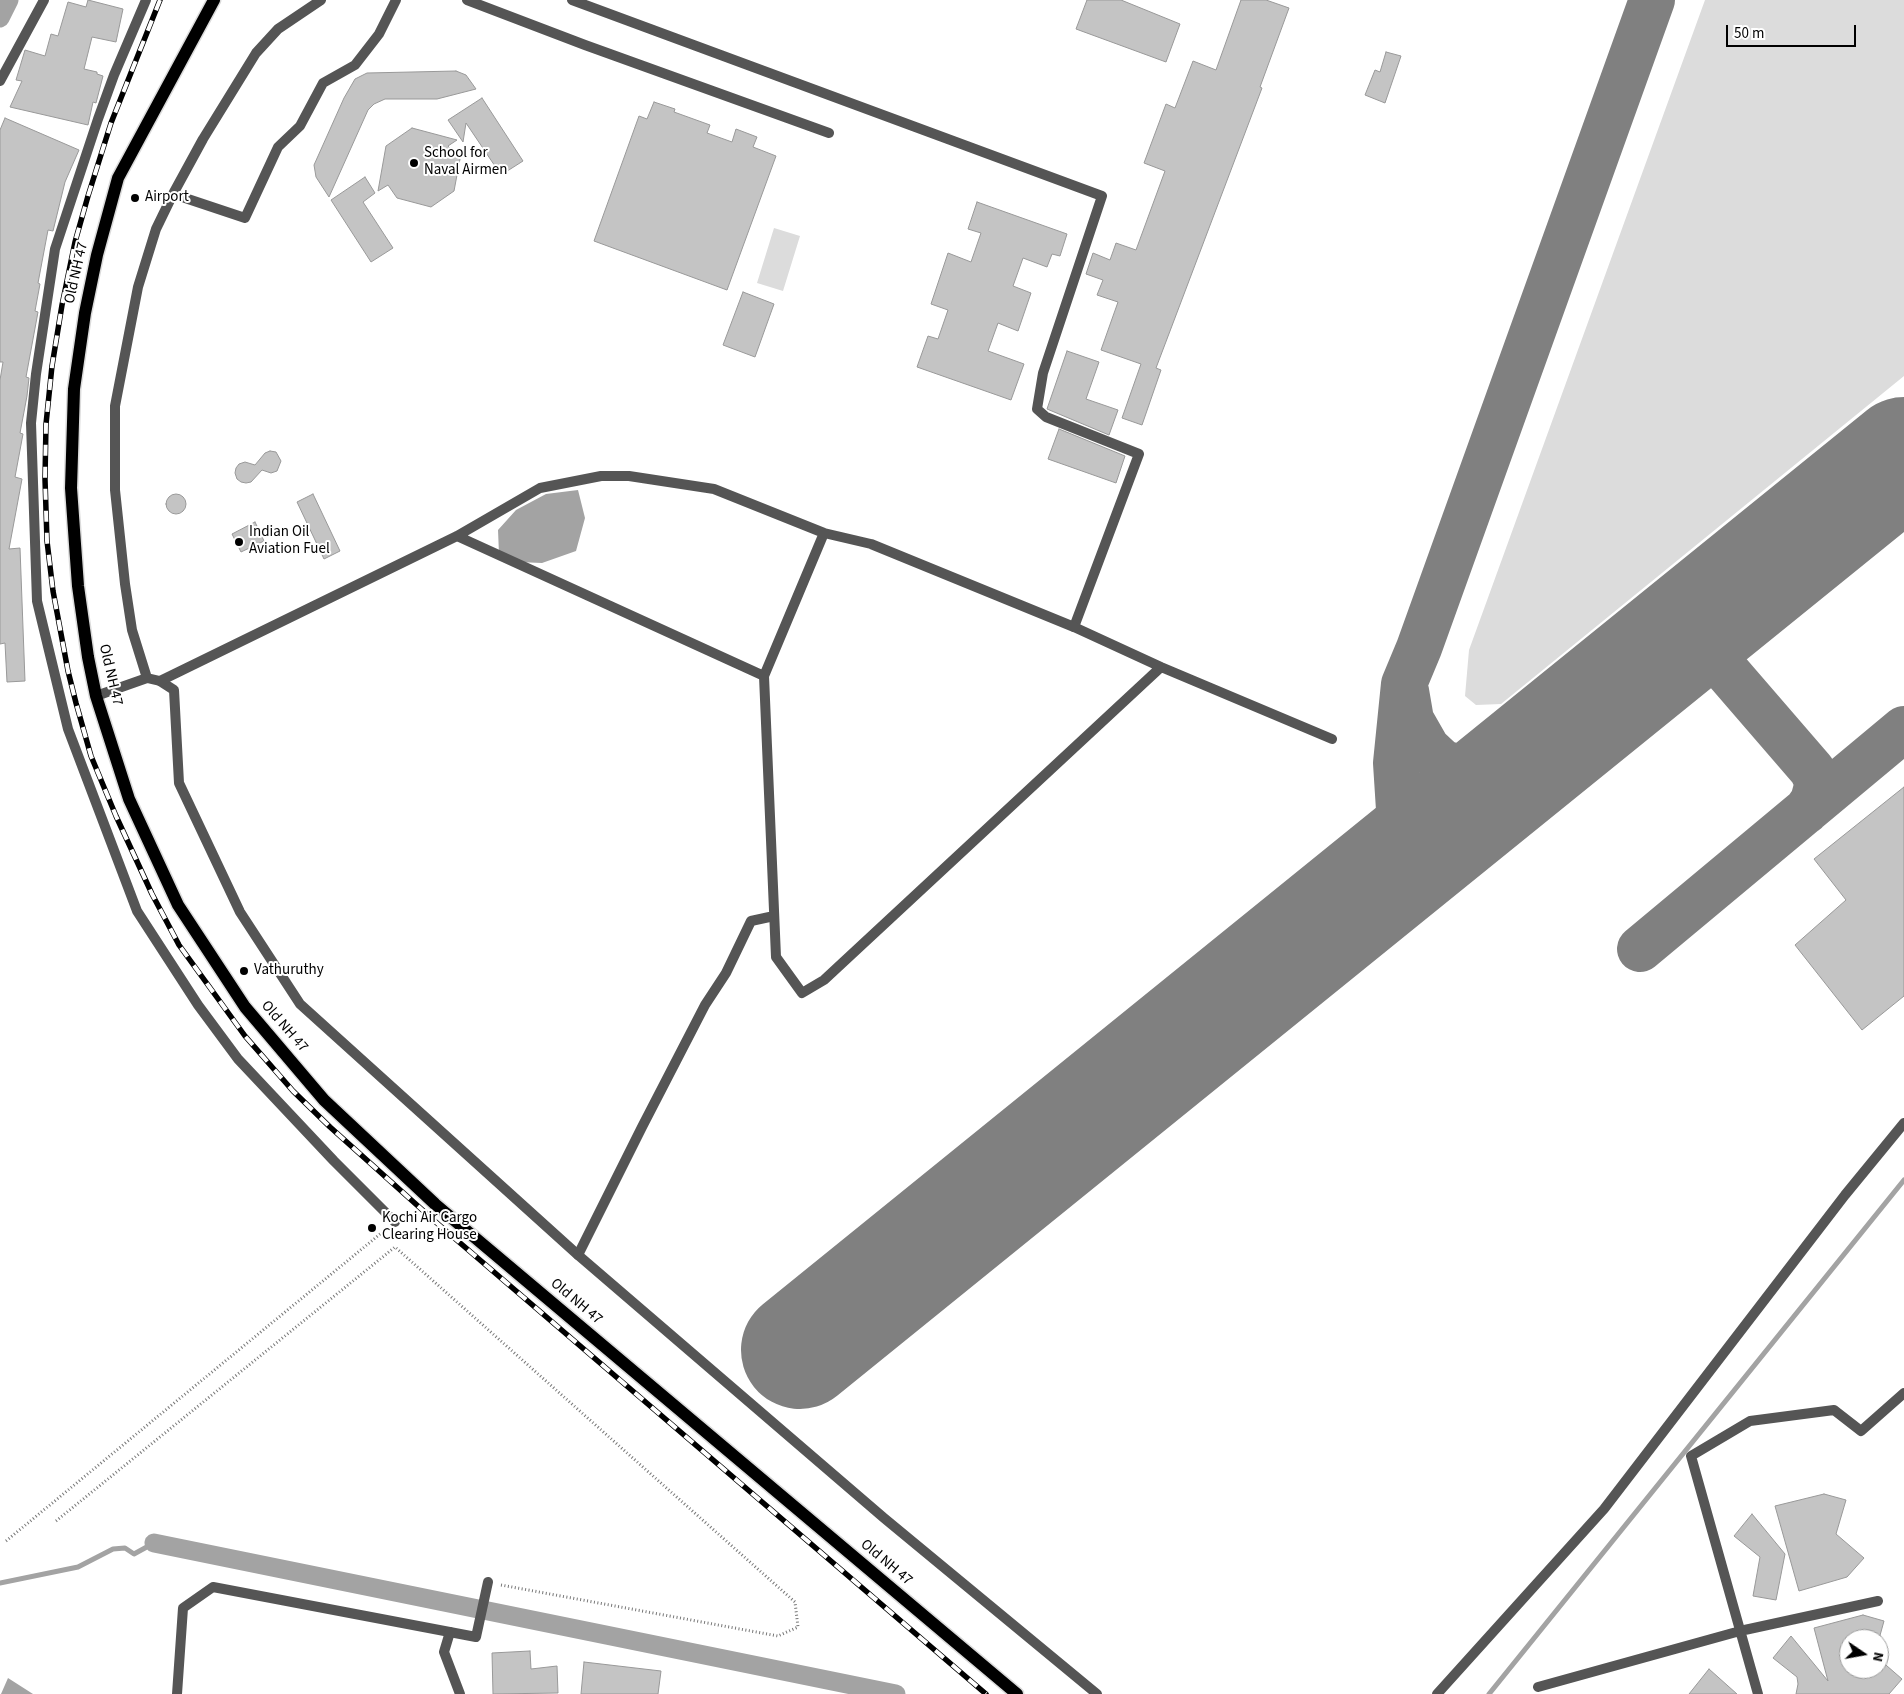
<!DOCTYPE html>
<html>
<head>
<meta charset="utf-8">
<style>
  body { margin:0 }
  #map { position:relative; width:1904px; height:1694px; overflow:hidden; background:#fff; font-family:"Source Sans 3",sans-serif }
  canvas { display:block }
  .north { position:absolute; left:1839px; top:1629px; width:50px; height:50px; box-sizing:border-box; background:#fff; border:1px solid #999; border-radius:50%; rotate:102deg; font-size:14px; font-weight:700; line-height:20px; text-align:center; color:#000 }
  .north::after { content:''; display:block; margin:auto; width:18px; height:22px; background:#000; clip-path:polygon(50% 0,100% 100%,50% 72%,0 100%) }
  .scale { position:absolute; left:1726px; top:25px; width:130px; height:22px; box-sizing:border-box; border:2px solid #000; border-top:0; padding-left:6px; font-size:15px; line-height:18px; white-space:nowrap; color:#000; -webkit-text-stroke:4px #fff; paint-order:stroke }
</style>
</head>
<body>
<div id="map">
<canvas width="1904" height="1694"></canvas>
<div class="north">N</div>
<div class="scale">50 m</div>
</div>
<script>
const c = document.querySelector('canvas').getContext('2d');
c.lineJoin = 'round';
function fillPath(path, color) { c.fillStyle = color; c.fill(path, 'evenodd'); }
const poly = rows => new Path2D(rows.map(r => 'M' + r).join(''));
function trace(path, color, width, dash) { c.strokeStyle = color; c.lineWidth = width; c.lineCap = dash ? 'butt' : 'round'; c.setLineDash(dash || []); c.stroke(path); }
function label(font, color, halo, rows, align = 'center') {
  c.font = font + ' "Source Sans 3",sans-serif'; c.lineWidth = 4; c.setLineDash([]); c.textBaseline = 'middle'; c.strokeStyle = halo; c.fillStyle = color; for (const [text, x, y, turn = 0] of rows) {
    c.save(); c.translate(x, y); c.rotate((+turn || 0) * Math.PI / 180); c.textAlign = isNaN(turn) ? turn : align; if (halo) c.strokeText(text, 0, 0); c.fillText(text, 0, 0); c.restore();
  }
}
fillPath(poly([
  [1705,0,1904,0,1904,376,1501,704,1476,705,1465,696,1469,650],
  [774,228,800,236,783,291,757,283]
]), '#dcdcdc');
fillPath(poly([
  [578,490,585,518,576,551,542,563,518,562,499,554,498,530,516,510,546,494],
  [8,1678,33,1694,1,1694]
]), '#a3a3a3');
trace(poly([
  [0,1583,78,1567,113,1549,125,1548,134,1554,154,1543],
  [1489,1694,1904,1180]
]), '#a3a3a3', 5);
trace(poly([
  [0,18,9,0],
  [154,1543,896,1694]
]), '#a3a3a3', 19);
trace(poly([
  [1883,474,1892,472,1904,473],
  [1671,645,1689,645,1697,647,1717,660,1812,770,1817,781,1816,790,1813,801,1806,811],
  [1406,691,1411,720,1427,748,1442,762,1461,769,1478,771,1497,767,1547,745],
  [1342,912,1380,869,1396,845,1400,825,1396,763,1404,684,1419,648,1652,0],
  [1640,949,1904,729]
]), '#808080', 46);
trace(poly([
  [800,1350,1904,456]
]), '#808080', 118);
const building = poly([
  [88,0,123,9,116,42,92,37,84,69,97,72,97,74,103,76,96,103,93,102,88,125,10,107,22,81,16,80,25,50,45,56,51,34,58,36,68,2,86,7,88,0],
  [1087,0,1121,0,1180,24,1166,62,1076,29,1087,0],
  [1241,0,1266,0,1289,8,1260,87,1262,88,1156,368,1161,370,1142,425,1122,418,1141,364,1101,350,1118,302,1097,295,1103,280,1086,274,1093,253,1110,260,1116,243,1136,250,1165,171,1144,163,1166,104,1175,108,1193,61,1216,70,1241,0],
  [1386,52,1401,56,1385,103,1365,95,1375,70,1380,72,1386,52],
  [456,71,466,75,476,89,437,99,385,99,374,104,368,110,329,197,316,177,314,165,344,98,355,79,367,73,456,71],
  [482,98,523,161,501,175,466,123,463,142,448,120,482,98],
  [654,102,675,109,674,112,710,125,707,133,732,142,736,129,757,137,753,147,776,156,727,290,594,241,639,116,647,119,654,102],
  [5,118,79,150,65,182,53,231,48,230,38,283,40,284,35,311,38,312,26,377,29,378,27,396,20,433,23,434,15,477,22,479,9,549,20,548,25,681,7,682,5,643,0,644,0,380,3,362,0,362,0,130,5,118],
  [412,128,457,140,448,146,460,159,454,191,431,207,397,198,388,185,378,191,386,146,412,128],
  [365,177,375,193,363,202,393,248,371,262,331,200,365,177],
  [977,202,1067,234,1060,256,1052,254,1047,267,1023,258,1013,286,1031,293,1018,331,998,323,988,351,1024,364,1011,400,917,367,928,336,938,339,948,310,931,304,948,253,971,262,981,233,968,229,977,202],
  [743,292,774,304,755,357,723,345,743,292],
  [1067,351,1099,362,1086,399,1118,410,1109,435,1047,409,1067,351],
  [1059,429,1125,456,1116,483,1048,459,1059,429],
  [270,451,276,452,281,461,277,471,271,473,262,470,251,482,246,483,241,482,237,479,235,473,236,468,239,464,245,462,255,465,265,453,270,451],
  '166 504a10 10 0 1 1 20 0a10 10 0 1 1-20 0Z',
  [313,494,340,551,324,559,297,502,313,494],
  [255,522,264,541,241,552,232,534,255,522],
  [1904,787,1904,996,1862,1030,1795,945,1846,900,1814,859,1904,787],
  [1824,1494,1846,1500,1836,1534,1864,1558,1847,1577,1799,1591,1775,1506,1824,1494],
  [1752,1514,1785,1554,1776,1600,1753,1596,1760,1557,1734,1536,1752,1514],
  [1863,1615,1884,1621,1879,1639,1849,1639,1849,1669,1879,1669,1879,1659,1902,1679,1889,1694,1796,1694,1798,1684,1797,1677,1773,1658,1791,1636,1828,1681,1814,1628,1863,1615],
  [530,1651,531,1669,557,1666,558,1693,493,1694,492,1653,530,1651],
  [584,1662,661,1671,658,1694,581,1694,584,1662],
  [1709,1669,1737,1694,1689,1694,1709,1669]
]);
fillPath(building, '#c4c4c4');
trace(building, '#999', 1);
const primary = poly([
  [214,0,118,178,97,255,85,313,74,389,71,488,78,586,88,657,96,696,129,799,178,905,245,1007,324,1100,435,1204,1017,1694]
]);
trace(primary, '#dbdbdb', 15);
trace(poly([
  [56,1521,395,1247,795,1602,798,1627,778,1636,501,1585],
  [6,1541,385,1230]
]), '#777', 3, [1, 2.5]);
trace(poly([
  [321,0,278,29,256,53,203,139,173,194,156,229,138,287,115,406,115,490,125,584,132,630,147,678,160,681,174,690,179,783,240,912,300,1004,578,1255,884,1518,1097,1694],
  [467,0,585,45,829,133],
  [572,0,1102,196,1043,373,1037,409,1046,417,1139,454,1074,627],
  [173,194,245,218,278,147,300,126,323,83,355,65,379,34,396,0],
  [96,696,147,678],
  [177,1694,183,1608,213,1587,476,1637,488,1582],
  [1437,1694,1604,1509,1845,1195,1904,1123]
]), '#555', 10);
trace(poly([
  [146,0,114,75,98,119,55,249,36,374,31,423,37,601,68,729,137,911,198,1005,238,1059,334,1161,395,1222],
  [0,81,44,0],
  [824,533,764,676,776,957,802,993,824,980,1161,667],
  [457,536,764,676],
  [160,681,457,536,540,488,601,476,629,476,714,489,824,533,871,544,1074,627,1161,667,1332,739],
  [578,1255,642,1127,705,1005,726,973,751,921,774,916],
  [450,1632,444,1652,460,1694],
  [1538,1687,1740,1631,1878,1601],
  [1758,1694,1691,1456,1750,1421,1834,1410,1861,1431,1904,1393]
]), '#555', 10);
trace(primary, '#000', 12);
const rail = poly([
  [160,0,111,123,88,196,75,242,62,305,52,366,46,424,45,479,47,541,53,591,68,671,76,703,91,756,116,816,152,894,179,945,245,1036,293,1091,330,1127,438,1224,986,1694]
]);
trace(rail, '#000', 5.5);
trace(rail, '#fff', 4, [11]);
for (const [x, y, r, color] of [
  [414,163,5,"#000"],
  [135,198,5,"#000"],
  [239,542,5,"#000"],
  [244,971,5,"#000"],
  [372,1228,5,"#000"]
]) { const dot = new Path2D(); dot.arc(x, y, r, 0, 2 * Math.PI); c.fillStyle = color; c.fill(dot); trace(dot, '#fff', 2); }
label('15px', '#000', '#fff', [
  ["School for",424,154],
  ["Naval Airmen",424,171],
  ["Airport",145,198],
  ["Indian Oil",249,533],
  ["Aviation Fuel",249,550],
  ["Vathuruthy",254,971],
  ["Kochi Air Cargo",382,1219],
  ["Clearing House",382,1236]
], 'left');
label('15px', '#000', '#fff', [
  ["Old NH 47",77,273,-77],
  ["Old NH 47",110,675,77],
  ["Old NH 47",284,1027,49],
  ["Old NH 47",576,1302,40],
  ["Old NH 47",886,1563,40]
]);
</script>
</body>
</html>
